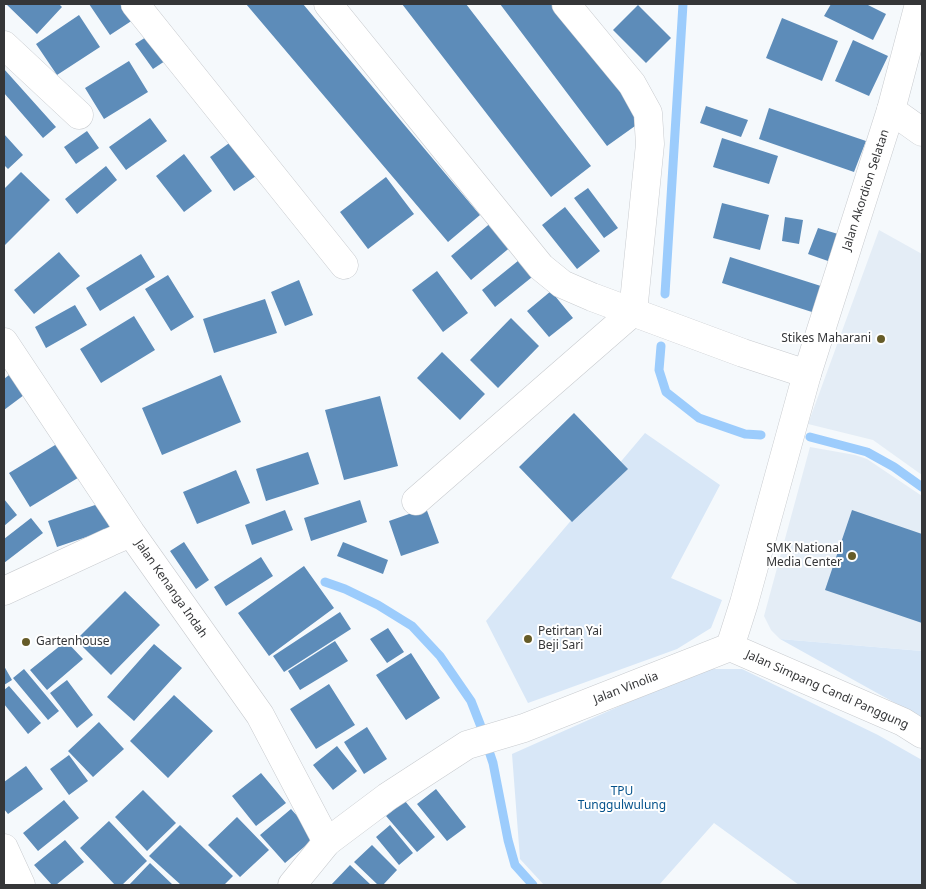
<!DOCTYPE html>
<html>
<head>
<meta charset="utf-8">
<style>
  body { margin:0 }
  #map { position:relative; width:926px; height:889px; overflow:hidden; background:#f5f9fc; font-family:"Noto Sans",sans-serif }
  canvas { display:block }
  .frame { position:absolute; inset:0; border:5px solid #353638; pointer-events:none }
</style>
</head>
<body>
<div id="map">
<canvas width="926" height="889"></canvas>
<div class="frame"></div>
</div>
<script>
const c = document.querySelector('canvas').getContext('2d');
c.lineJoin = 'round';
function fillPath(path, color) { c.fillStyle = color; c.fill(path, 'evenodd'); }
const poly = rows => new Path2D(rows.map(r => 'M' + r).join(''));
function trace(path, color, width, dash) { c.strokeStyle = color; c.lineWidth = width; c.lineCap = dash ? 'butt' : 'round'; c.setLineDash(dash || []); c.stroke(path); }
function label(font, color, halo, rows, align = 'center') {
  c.font = font + ' "Noto Sans",sans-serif'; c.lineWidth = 4; c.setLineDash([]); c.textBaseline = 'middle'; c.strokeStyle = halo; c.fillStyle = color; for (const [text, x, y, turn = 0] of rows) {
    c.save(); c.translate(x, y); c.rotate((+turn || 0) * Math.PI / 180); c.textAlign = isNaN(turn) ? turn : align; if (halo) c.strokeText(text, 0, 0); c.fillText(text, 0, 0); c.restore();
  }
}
fillPath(poly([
  [879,230,922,254,922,475,873,440,808,424],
  [810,447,855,455,867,459,922,496,922,651,780,639,771,630,764,616]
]), '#e4edf6');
fillPath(poly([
  [645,433,720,485,671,578,722,600,711,628,677,649,528,703,486,621],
  [780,639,922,651,922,718],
  [703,669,742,669,878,735,922,760,922,885,799,885,714,823,659,885,544,885,520,859,512,754]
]), '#d8e7f7');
trace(poly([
  [665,294,683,4],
  [661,346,659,370,666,392,699,418,745,434,761,435],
  [810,437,867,452,894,467,922,487],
  [325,582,345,589,378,605,412,626,440,656,471,701,480,724,493,763,508,840,515,865,533,885]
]), '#9cccfc', 9);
fillPath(poly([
  [6,4,59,4,62,7,37,34],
  [89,4,131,4,139,16,110,35],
  [246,4,303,4,480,215,448,242],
  [402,4,466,4,591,166,551,197],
  [500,4,555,4,642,121,607,146],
  [831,4,866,4,886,14,873,40,824,16],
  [638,5,671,38,646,63,613,30],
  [79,15,100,47,57,75,36,44],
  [782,18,838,41,822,81,766,58],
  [154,32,171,57,153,69,135,44],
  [853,40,888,56,869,96,835,81],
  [129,61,148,92,104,119,85,88],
  [4,69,56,127,43,138,4,93],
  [706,106,748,120,741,137,700,123],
  [769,108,866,141,854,172,759,139],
  [150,118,167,141,126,170,109,147],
  [87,131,99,148,76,164,64,147],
  [4,134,23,155,8,169,4,165],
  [722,138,778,156,769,184,713,167],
  [232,141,256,176,234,191,210,157],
  [184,154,212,191,184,212,156,176],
  [106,166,117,180,77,214,65,199],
  [21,172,50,200,4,246,4,189],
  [386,177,414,214,368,249,340,212],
  [588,188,618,228,604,238,574,198],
  [722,203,769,215,760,250,713,238],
  [565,207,600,251,577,269,542,225],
  [785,217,803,220,799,244,782,241],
  [493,221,513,245,471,280,451,256],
  [818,228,838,234,828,261,808,254],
  [59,252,80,276,34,314,14,290],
  [529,252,542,269,495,307,482,290],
  [141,254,155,277,100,311,86,288],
  [730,257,824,287,815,313,722,283],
  [437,271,468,313,443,332,412,290],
  [168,275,194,317,171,331,145,289],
  [299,280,313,315,285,326,271,292],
  [551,291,573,318,549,337,527,311],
  [265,299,277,333,214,353,203,319],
  [75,305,87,325,46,348,35,327],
  [134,316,155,350,101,383,80,349],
  [511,318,539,346,498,388,470,360],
  [442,352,485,394,460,420,417,378],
  [9,375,24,395,4,410,4,379],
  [221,375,241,422,162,455,142,408],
  [380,396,398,466,344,480,325,410],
  [574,413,628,469,572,522,519,467],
  [65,439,86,473,30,507,9,473],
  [308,452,319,484,266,501,256,469],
  [236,470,250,503,197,524,183,492],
  [4,499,17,515,4,526],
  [360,500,367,522,311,541,304,518],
  [101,503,110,529,57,547,48,521],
  [426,508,439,543,401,556,389,521],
  [285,510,293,530,252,545,245,525],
  [852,510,922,534,922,623,825,590],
  [31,518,43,533,4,563,4,539],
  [184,542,209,580,196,589,170,551],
  [343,542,388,560,383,574,337,556],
  [261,557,273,576,226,606,214,587],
  [304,566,334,608,269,656,238,613],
  [125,591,160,625,111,675,76,640],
  [340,612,351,629,284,672,273,656],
  [388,628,404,652,387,663,370,639],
  [66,641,83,659,47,690,30,670],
  [335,641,348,661,300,690,288,671],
  [154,644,182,668,134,721,107,697],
  [411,653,440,698,406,720,376,675],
  [4,666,12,680,4,685],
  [24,669,59,711,48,720,13,678],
  [67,680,93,715,77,728,50,693],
  [329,684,355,725,316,749,290,709],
  [9,686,41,723,28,734,4,704,4,690],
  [174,695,213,731,168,778,130,741],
  [99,722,124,749,93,777,68,751],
  [367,727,387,759,364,774,344,742],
  [337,746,357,771,333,790,313,765],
  [69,755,88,781,69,795,50,769],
  [26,766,43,789,8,814,4,809,4,782],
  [261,773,286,803,256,826,232,796],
  [436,789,466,827,447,841,417,804],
  [143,790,176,823,147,851,115,817],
  [64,800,79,818,38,851,23,833],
  [405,801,435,837,417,852,386,816],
  [291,809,316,837,285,863,260,835],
  [237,817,269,850,240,877,208,845],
  [109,821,147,861,122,885,115,885,80,848],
  [180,825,233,876,224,885,181,885,149,856],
  [390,825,413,853,399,865,376,837],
  [65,840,84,862,56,885,52,885,34,865],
  [372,845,397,870,383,885,378,885,354,862],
  [150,863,173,885,129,885],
  [350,865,371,885,331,885]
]), '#5d8cb9');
const street = poly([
  [135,4,344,265],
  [328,4,541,267,562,284,592,297,743,353,807,374],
  [4,45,79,115],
  [891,110,922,132],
  [4,342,131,533,260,715,327,842],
  [416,501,633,312,650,144,648,113,632,84,566,4],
  [4,591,110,542,131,533],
  [4,848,21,885]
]);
const secondary = poly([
  [730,647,744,603,807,374,891,110,919,4],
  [730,647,903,722,922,734],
  [292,885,327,842,387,797,467,745,524,728,730,647]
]);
trace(street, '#c8cbcf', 29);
trace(secondary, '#c8cbcf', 29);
trace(street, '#fff', 28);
trace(secondary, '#fff', 28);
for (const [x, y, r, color] of [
  [881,339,5,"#665c28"],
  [852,556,5,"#665c28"],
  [528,639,5,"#665c28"],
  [26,642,5,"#665c28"]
]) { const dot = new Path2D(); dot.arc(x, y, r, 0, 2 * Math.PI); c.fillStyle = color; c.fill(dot); trace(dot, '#fff', 2); }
label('12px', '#353638', '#fff', [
  ["Jalan Akordion Selatan",866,190,-72],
  ["Jalan Kenanga Indah",171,589,55],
  ["Jalan Vinolia",626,688,-21],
  ["Jalan Simpang Candi Panggung",827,690,24]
]);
label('12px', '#353638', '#fff', [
  ["Stikes Maharani",871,339],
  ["SMK National",842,549],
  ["Media Center",842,563],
  ["Petirtan Yai",538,632,"left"],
  ["Beji Sari",538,646,"left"],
  ["Gartenhouse",36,642,"left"]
], 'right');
label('12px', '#04528b', '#fff', [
  ["TPU",622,792],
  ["Tunggulwulung",622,806]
]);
</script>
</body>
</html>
